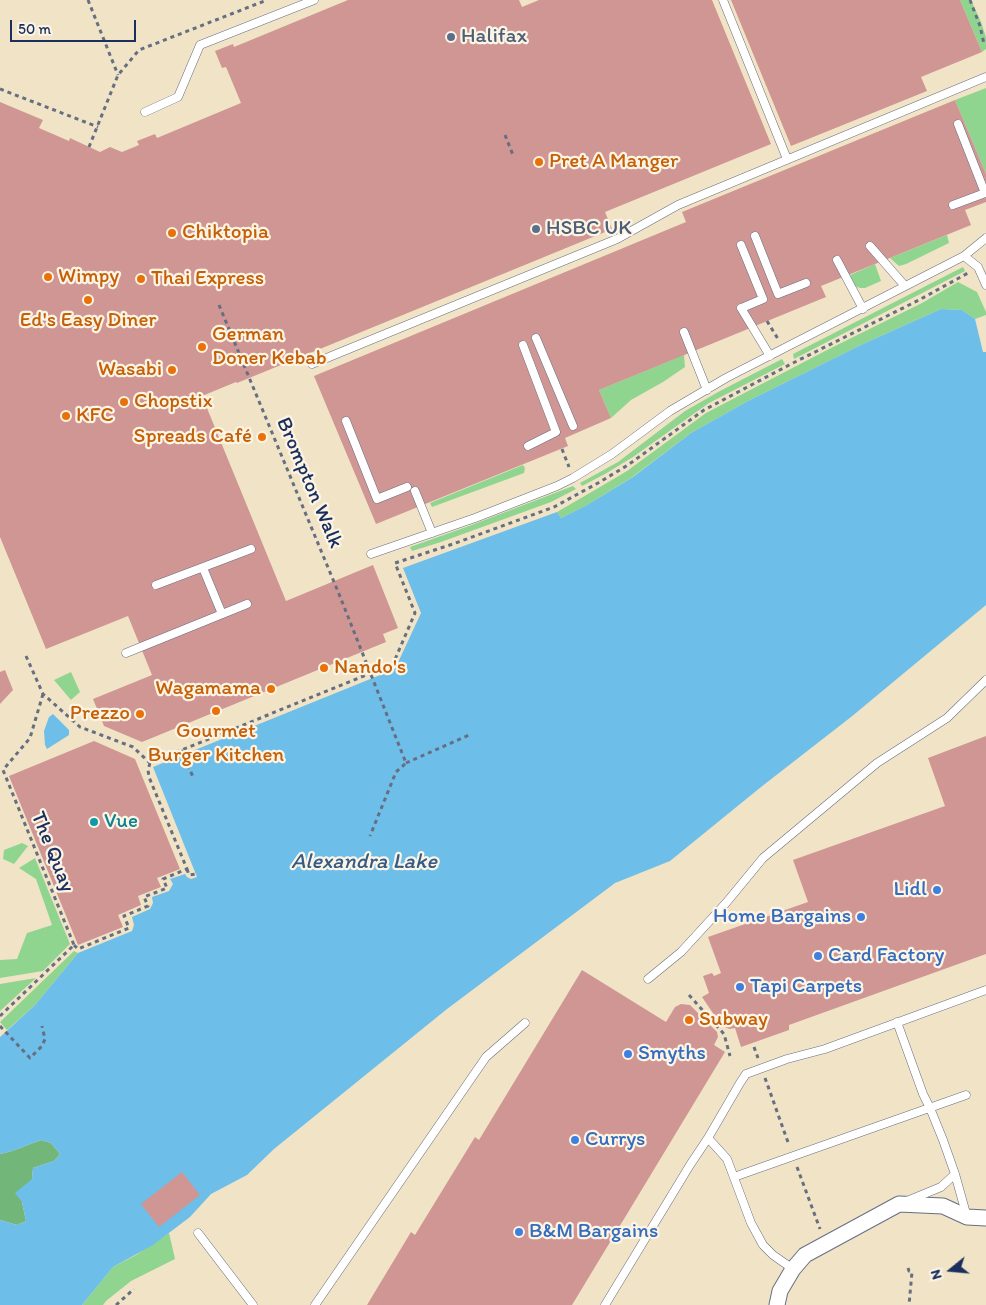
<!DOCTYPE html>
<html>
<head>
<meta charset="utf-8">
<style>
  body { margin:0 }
  #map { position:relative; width:986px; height:1305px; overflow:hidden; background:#f1e3c6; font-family:Itim,sans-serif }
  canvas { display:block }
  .north { position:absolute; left:926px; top:1245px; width:50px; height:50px; -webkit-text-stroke:4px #fcf5e5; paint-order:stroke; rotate:253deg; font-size:14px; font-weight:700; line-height:20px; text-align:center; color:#1b2f5e }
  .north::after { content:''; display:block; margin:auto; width:18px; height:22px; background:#1b2f5e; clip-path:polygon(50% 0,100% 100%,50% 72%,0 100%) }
  .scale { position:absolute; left:10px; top:20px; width:126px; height:22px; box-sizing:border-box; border:2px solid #1b2f5e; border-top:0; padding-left:6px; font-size:15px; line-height:18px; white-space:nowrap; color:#1b2f5e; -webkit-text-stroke:4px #fcf5e5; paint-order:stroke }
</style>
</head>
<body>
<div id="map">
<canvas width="986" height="1305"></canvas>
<div class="north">N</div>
<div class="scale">50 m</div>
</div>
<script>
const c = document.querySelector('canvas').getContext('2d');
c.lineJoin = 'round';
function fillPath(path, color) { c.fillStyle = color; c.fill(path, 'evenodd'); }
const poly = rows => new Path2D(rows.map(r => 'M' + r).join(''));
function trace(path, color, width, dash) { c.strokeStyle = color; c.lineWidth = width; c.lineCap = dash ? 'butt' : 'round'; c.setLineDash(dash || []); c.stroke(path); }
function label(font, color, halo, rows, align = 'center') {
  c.font = font + ' Itim,sans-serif'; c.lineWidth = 4.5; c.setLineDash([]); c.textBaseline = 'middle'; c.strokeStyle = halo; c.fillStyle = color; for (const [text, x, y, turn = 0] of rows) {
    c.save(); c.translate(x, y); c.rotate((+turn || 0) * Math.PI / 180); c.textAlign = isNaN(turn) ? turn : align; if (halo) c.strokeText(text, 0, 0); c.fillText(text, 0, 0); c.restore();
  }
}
fillPath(poly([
  [960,0,971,0,981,22,986,37,986,49,982,52],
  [986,88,986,174,955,100],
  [947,235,949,243,906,264,899,266,890,258],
  [875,264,881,281,865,288,860,288,855,286,850,275],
  [963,267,965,271,794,359,793,354],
  [958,282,977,292,986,312,986,315,975,319,962,310,941,309,863,344,748,401,691,433,631,478,587,505,561,518,557,512,600,487,627,471,706,413,827,350,922,303],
  [684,355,685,367,663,382,631,400,611,418,599,390],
  [782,359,785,364,709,403,633,457,605,474,582,486,580,483,618,462,685,411,720,391],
  [523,465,525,468,524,473,432,507,430,503],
  [573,486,576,489,551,502,441,542,412,551,410,547,469,526],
  [71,672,80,692,71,700,54,680],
  [22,843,28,846,14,864,3,859,4,850],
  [35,858,70,944,43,971,0,978,0,960,17,959,27,933,52,925,36,879,19,868],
  [74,951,78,953,35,1005,7,1030,0,1022],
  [36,978,0,1011,0,984],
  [169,1233,175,1259,131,1281,106,1301,103,1305,82,1305,113,1267,136,1255]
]), '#8fd58f');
fillPath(poly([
  [41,1140,51,1143,60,1154,54,1161,33,1168,32,1179,22,1202,26,1221,17,1225,0,1220,0,1154,12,1151]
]), '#73b67a');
fillPath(poly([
  [941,309,962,310,975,319,983,352,986,352,986,605,851,717,761,787,670,861,615,883,447,1009,274,1149,247,1175,211,1194,190,1217,153,1245,113,1267,82,1305,0,1305,0,1220,17,1225,26,1221,22,1202,15,1193,32,1179,33,1168,54,1161,60,1154,51,1143,41,1140,12,1151,0,1154,0,1037,35,1005,78,953,132,931,134,925,132,917,150,909,153,903,152,897,169,891,173,884,170,879,185,874,187,877,191,879,197,877,153,767,395,669,421,613,403,568,557,512,561,518,587,505,633,477,691,433,748,401,863,344],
  [53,714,69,730,69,735,47,749,45,745,44,731,49,717]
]), '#6dbee8');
fillPath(poly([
  [348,0,519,0,522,7,539,0,712,0,771,144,605,212,612,229,610,230,237,383,236,382,202,396,286,601,373,565,398,628,383,634,386,642,142,742,104,726,93,699,152,675,128,616,46,649,0,537,0,102,43,120,39,128,69,141,70,138,100,152,110,147,122,152,139,145,137,141,155,134,157,138,241,103,226,67,222,68,215,51,233,44,234,47],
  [731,0,960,0,982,52,921,77,927,91,791,146],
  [955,100,986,174,986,202,965,210,971,225,821,286,826,297,599,390,611,418,565,438,568,446,376,524,314,376,686,222,682,212],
  [5,670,13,690,0,704,0,672],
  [986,736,986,954,789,1025,789,1030,741,1047,735,1028,729,1029,721,1025,702,997,709,993,703,976,712,973,714,976,721,973,708,937,808,902,793,860,945,806,928,758],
  [94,741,135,759,180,869,157,878,161,887,138,896,141,905,118,915,123,927,78,945,9,776],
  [582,970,666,1022,675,1007,681,1004,690,1005,717,1032,718,1037,714,1045,725,1052,572,1305,367,1305,411,1232,415,1235,475,1137,479,1140],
  [182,1172,200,1195,159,1227,141,1204]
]), '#d09694');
const service = poly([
  [723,0,787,159],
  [145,112,178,97,200,45,314,0],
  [953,205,985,193,958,124],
  [755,236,778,294,806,283],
  [741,245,763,299,744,307],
  [870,246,905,286],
  [964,256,978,267,986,285],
  [837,260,863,309],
  [741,308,770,356],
  [684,332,707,390],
  [536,338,573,426],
  [523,345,556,432,528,446],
  [312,364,617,239,678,205,986,77],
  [346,421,377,499,407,487],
  [415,491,432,533],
  [371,554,475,518,557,486,573,478,612,454,670,411,726,378,964,256,986,238],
  [203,568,222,614],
  [156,585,251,549],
  [126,653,247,604],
  [648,979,681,952,726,903,763,858,877,763,947,718,986,680],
  [897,1022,923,1094,930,1108,943,1140,955,1174,967,1217],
  [708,1138,727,1159,751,1223,763,1245,773,1255,793,1269],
  [734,1177,966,1095],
  [907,1201,941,1187,955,1174],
  [198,1233,253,1305],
  [315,1305,486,1057,525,1023],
  [605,1305,690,1165,708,1138,740,1083,746,1074,787,1059,825,1049,986,990]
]);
const minor = poly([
  [777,1305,780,1291,793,1269,805,1255,899,1204,943,1206,967,1217,986,1218]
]);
trace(service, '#666e82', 9);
trace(minor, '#666e82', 17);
trace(poly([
  [88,0,118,75],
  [970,0,980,26,984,44],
  [0,89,98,127],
  [505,135,513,155],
  [89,147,118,75,139,50,267,0],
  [219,305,339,594,406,763,396,772,370,836],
  [767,321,778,339],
  [562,449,569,467],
  [26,656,43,694,80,727,133,747,150,763],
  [43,694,30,738,3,770,74,945],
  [181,750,194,779],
  [406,763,469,735],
  [187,869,189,875,196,874],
  [74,945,78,949,129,928,124,916,148,906,144,897,167,888,163,879,187,869,149,777,148,770,150,763,393,664,415,613,395,563,453,544,554,507,598,483,628,465,704,410,791,364,919,300,968,273],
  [689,995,724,1034,730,1056],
  [0,1016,74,945],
  [0,1026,30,1058,42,1046,45,1039,42,1026],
  [754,1047,758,1058],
  [765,1078,789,1145],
  [797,1167,820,1229],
  [908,1268,909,1271,912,1272,909,1305],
  [116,1305,134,1289]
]), '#666e82', 3, [4, 4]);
trace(service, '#fff', 8);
trace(minor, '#fff', 15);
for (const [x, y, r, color] of [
  [451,37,5,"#5c6f8a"],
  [539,162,5,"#e8710a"],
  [536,229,5,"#5c6f8a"],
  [172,233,5,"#e8710a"],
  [48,277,5,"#e8710a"],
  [141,279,5,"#e8710a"],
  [88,300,5,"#e8710a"],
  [202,347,5,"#e8710a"],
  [172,370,5,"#e8710a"],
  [124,402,5,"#e8710a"],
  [66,416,5,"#e8710a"],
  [262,437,5,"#e8710a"],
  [324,668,5,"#e8710a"],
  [271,689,5,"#e8710a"],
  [216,711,5,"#e8710a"],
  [140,714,5,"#e8710a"],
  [94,822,5,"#0f9aa8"],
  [937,890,5,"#3f7fe0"],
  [861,917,5,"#3f7fe0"],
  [818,956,5,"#3f7fe0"],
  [740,987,5,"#3f7fe0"],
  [689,1020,5,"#e8710a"],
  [628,1054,5,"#3f7fe0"],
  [575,1140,5,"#3f7fe0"],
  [519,1232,5,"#3f7fe0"]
]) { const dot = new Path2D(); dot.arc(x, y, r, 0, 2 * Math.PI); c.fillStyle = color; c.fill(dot); trace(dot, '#fcf5e5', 2); }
label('21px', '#4e5e75', '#fcf5e5', [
  ["Halifax",461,37],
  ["HSBC UK",546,229]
], 'left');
label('21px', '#c56008', '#fcf5e5', [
  ["Pret A Manger",549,162],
  ["Chiktopia",182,233],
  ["Wimpy",58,277],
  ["Thai Express",151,279],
  ["Ed's Easy Diner",88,321,"center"],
  ["German",212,335],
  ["Doner Kebab",212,359],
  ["Wasabi",162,370,"right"],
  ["Chopstix",134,402],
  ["KFC",76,416],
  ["Spreads Café",252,437,"right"],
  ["Nando's",334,668],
  ["Wagamama",261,689,"right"],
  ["Prezzo",130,714,"right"],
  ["Gourmet",216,732,"center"],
  ["Burger Kitchen",216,756,"center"],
  ["Subway",699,1020]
], 'left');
label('21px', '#1b2f5e', '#fcf5e5', [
  ["Brompton Walk",309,483,67],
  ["The Quay",52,852,68]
]);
label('21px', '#0d838f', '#fcf5e5', [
  ["Vue",104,822]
], 'left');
label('21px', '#366cbe', '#fcf5e5', [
  ["Lidl",927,890,"right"],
  ["Home Bargains",851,917,"right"],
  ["Card Factory",828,956],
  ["Tapi Carpets",750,987],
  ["Smyths",638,1054],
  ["Currys",585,1140],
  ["B&M Bargains",529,1232]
], 'left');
label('italic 22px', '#345a87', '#fcf5e5', [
  ["Alexandra Lake",364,862]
]);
</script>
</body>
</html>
